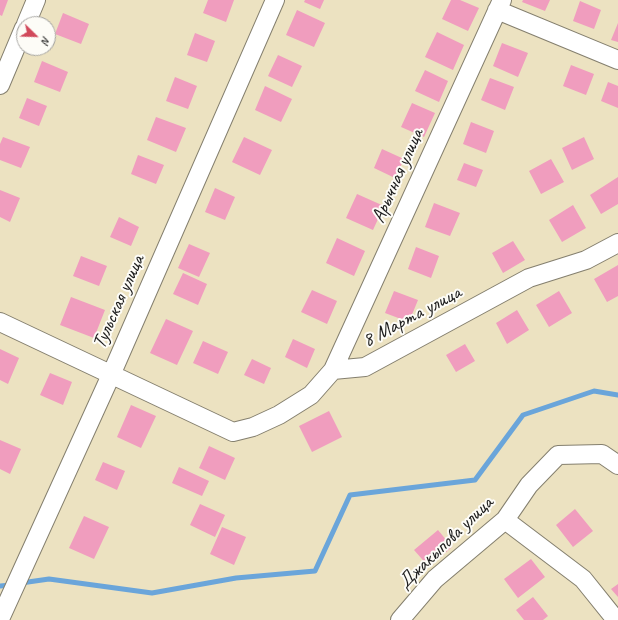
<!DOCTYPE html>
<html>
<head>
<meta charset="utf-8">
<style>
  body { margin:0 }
  #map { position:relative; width:618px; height:620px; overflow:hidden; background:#ece2c1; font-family:Caveat,sans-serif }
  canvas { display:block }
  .north { position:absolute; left:16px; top:16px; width:40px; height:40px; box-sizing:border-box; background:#fdfcf7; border:1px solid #a3a29f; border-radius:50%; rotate:113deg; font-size:11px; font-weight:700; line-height:16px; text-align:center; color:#1c1c1c }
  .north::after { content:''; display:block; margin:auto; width:14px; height:18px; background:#d1495b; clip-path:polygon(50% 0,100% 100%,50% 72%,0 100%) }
</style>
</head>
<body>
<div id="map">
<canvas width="618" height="620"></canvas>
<div class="north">N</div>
</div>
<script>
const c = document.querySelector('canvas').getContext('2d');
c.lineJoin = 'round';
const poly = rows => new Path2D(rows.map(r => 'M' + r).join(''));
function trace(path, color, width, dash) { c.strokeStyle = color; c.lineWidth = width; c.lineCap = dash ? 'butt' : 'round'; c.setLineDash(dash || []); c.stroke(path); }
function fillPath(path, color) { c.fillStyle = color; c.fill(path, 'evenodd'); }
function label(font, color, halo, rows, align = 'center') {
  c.font = font + ' Caveat,sans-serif'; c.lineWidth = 4; c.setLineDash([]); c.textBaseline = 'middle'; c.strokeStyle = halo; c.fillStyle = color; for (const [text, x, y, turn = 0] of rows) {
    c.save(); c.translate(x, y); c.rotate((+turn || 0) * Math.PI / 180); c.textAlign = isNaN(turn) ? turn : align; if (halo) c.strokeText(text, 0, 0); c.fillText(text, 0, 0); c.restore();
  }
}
trace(poly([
  [21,583,49,579,152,593,236,578,315,571,350,495,475,480,523,415,594,391,618,395],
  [0,586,11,585]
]), '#6aa5da', 5);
fillPath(poly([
  [0,0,8,0,2,16,0,15],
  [208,0,234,0,226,22,203,13],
  [305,0,324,0,320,9,304,2],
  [451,0,460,0,479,8,468,31,442,19],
  [523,0,550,0,545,11,522,2],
  [580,1,601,10,594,29,573,21],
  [297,10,325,23,314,47,286,35],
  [63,13,89,24,81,44,55,34],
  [618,23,618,42,611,40],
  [437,32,464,45,453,70,425,57],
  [195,33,215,41,207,62,187,55],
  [502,43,528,53,518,77,493,66],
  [278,55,302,66,292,87,268,76],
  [42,61,68,72,60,92,34,82],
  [571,65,594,74,586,95,563,86],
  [425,70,448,81,439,102,415,91],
  [175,77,197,86,188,109,166,101],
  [490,78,514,87,505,110,481,100],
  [608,82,618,86,618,108,601,101],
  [265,86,292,99,281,122,255,110],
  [27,98,47,106,39,126,19,118],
  [412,103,435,113,424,137,401,127],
  [156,117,186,128,176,152,147,140],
  [471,122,494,131,486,153,463,144],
  [3,137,30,147,21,168,0,160,0,144],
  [244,137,272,150,260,175,232,162],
  [584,137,594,159,572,170,562,148],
  [382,149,404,159,395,178,374,168],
  [138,155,164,165,156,184,131,174],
  [551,159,564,182,541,194,529,171],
  [464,163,483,170,476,187,457,180],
  [618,177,618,204,601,214,590,195],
  [215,188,235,197,225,220,205,212],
  [0,190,20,198,10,222,0,217],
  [357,194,384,206,373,230,346,218],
  [434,203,460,213,450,236,425,227],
  [573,205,586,228,562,242,549,220],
  [119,217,139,227,131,246,110,237],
  [337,238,365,251,354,276,326,263],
  [513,241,525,260,503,273,492,253],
  [189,244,210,253,199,277,178,268],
  [416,247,439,256,431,278,408,269],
  [81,256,107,266,99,286,73,276],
  [618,265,618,296,607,302,594,279],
  [183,273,207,284,198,305,173,294],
  [312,290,337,301,327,324,301,312],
  [394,291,418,300,409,322,385,313],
  [559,291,572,313,549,327,536,305],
  [71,297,105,310,94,338,60,325],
  [517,310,529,330,507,344,496,323],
  [166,319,193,331,177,365,150,353],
  [293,339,315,349,307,368,285,357],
  [203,341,228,352,218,374,193,363],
  [465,344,475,361,456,372,446,355],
  [0,349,19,358,8,384,0,380],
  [252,359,271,368,264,384,244,375],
  [50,373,72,382,63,405,40,395],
  [131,405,156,416,141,448,117,437],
  [329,411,342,437,312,452,299,426],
  [0,440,21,449,10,474,0,469],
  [209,446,235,458,225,480,199,468],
  [103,462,125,471,117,490,95,480],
  [179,467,209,481,202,496,172,483],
  [200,504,225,515,215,537,190,525],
  [575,509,593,531,573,547,556,525],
  [84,516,109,527,94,559,69,548],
  [222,527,246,537,234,565,210,554],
  [438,530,452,547,429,567,414,550],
  [531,559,545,577,518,598,504,579],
  [618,584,618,597,611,589],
  [533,597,548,616,543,620,524,620,516,610]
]), '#f09dbe');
const minor = poly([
  [497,10,618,60],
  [26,24,36,0],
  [0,85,24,28],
  [0,322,233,432,253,427,279,415,311,395,333,370,365,367,529,278,586,260,618,243],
  [333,370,502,0],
  [505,520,583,579,616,620],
  [0,619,111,375,275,0],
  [400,620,435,579,505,520,529,485,558,455,602,454,618,465]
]);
trace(minor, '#847f6e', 20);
trace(minor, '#fff', 18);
label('20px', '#1c1c1c', '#fdfcf7', [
  ["Арычная улица",398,176,-66],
  ["Тульская улица",119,302,-66],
  ["8 Марта улица",412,317,-28],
  ["Джакыпова улица",446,543,-44]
]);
</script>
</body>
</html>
